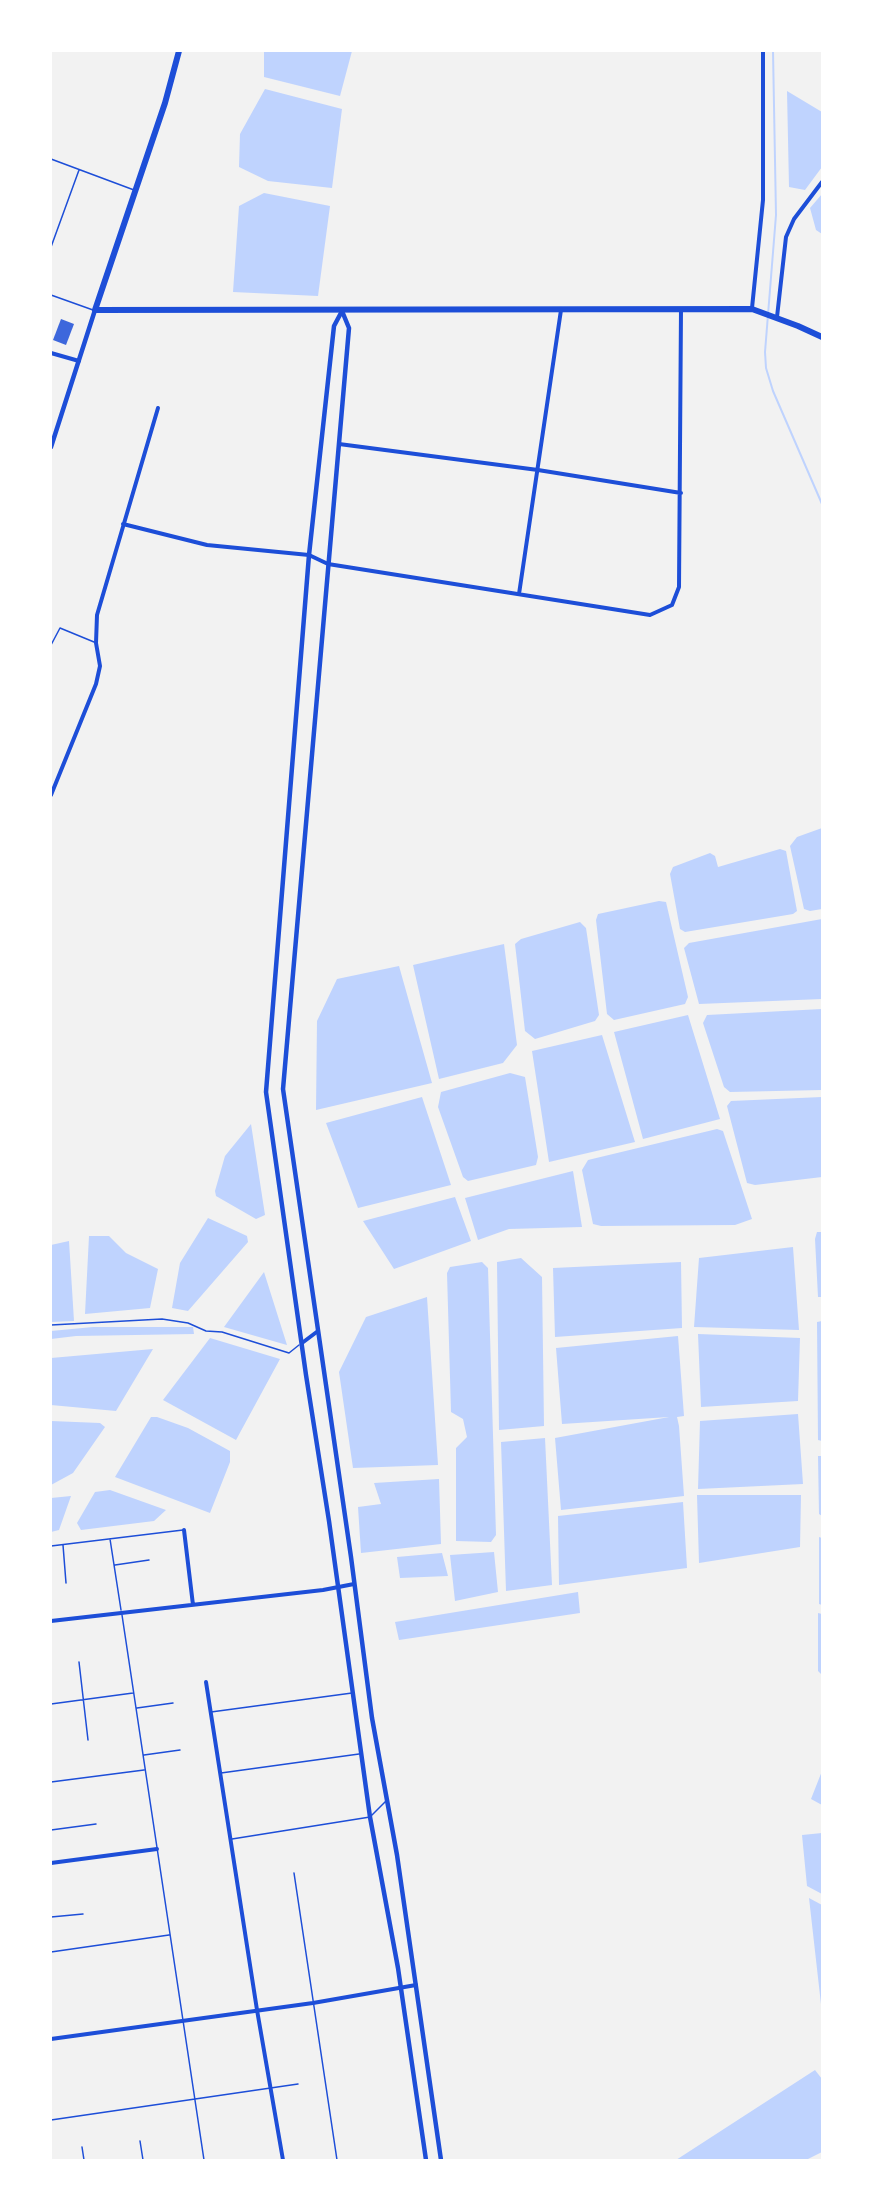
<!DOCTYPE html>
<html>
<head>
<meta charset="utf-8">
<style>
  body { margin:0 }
  #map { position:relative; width:873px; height:2211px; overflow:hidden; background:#f2f2f2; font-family:Raleway,sans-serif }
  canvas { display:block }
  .frame { position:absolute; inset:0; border:52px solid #fff; pointer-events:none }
</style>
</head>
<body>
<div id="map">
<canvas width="873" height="2211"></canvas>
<div class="frame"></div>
</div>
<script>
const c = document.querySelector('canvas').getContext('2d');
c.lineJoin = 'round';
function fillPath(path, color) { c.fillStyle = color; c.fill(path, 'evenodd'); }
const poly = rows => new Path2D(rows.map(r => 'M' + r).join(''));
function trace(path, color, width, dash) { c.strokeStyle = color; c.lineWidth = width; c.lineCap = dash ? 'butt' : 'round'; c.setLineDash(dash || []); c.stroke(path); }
fillPath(poly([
  [264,51,352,51,340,96,264,77],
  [265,89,342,109,332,188,268,181,239,167,240,134],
  [787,91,822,112,822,167,805,190,789,187],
  [264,193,330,206,318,296,233,292,239,206],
  [822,194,822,234,816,230,810,208],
  [822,828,822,909,810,911,804,909,790,846,797,837],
  [780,849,786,851,797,911,793,914,685,932,680,929,670,874,673,867,710,853,715,856,718,867],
  [659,901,666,902,688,997,685,1004,614,1020,607,1014,596,920,598,914],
  [822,919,822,999,699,1004,684,948,689,943],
  [580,922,586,928,599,1015,595,1021,535,1039,525,1031,515,944,521,939],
  [504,944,517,1045,503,1063,439,1079,413,965],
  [399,966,432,1083,316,1110,317,1021,337,979],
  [822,1009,822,1090,730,1092,724,1087,703,1023,707,1015],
  [688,1015,720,1119,643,1139,614,1032],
  [602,1035,635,1142,549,1162,532,1051],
  [510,1073,525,1077,538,1157,536,1165,468,1181,463,1177,438,1107,441,1092],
  [422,1097,451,1185,358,1208,326,1123],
  [822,1097,822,1177,755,1185,747,1183,727,1106,731,1101],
  [251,1124,265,1215,256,1219,216,1196,215,1191,225,1156],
  [717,1129,723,1131,752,1219,735,1225,601,1226,593,1224,582,1170,588,1160],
  [573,1171,582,1227,509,1229,478,1240,465,1198],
  [455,1197,471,1241,394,1269,363,1221],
  [208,1218,247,1236,248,1242,188,1311,172,1308,180,1263],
  [817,1232,822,1232,822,1297,818,1297,815,1239],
  [89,1236,109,1236,126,1253,158,1269,150,1308,85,1314],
  [69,1241,74,1321,51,1322,51,1245],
  [793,1247,799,1330,694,1327,699,1258],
  [521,1258,542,1277,544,1426,499,1430,497,1262],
  [482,1262,488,1268,496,1535,491,1542,456,1541,456,1448,467,1437,463,1419,451,1412,447,1273,450,1267],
  [681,1262,682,1328,555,1337,553,1268],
  [264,1272,287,1345,224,1327],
  [427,1297,438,1465,353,1468,339,1372,366,1317],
  [822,1321,822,1441,818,1440,817,1322],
  [93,1327,193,1327,194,1334,76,1336,51,1339,51,1331],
  [698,1334,800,1338,798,1401,701,1407],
  [678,1336,684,1416,677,1417,679,1426,684,1496,561,1510,555,1438,669,1417,562,1424,556,1348],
  [210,1338,280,1359,236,1440,163,1400],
  [153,1349,116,1411,51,1405,51,1358],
  [798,1414,803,1484,698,1489,700,1421],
  [151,1417,157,1417,188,1428,230,1451,230,1462,210,1513,115,1477],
  [51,1421,100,1423,105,1427,73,1473,51,1485],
  [545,1438,552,1585,506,1591,501,1442],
  [818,1456,822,1456,822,1516,819,1514],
  [439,1479,441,1544,361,1553,358,1507,381,1504,374,1483],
  [110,1490,166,1510,154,1521,81,1530,77,1523,95,1492],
  [697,1495,801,1495,800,1547,699,1563],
  [71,1496,59,1530,51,1532,51,1498],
  [683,1502,687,1568,559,1585,558,1516],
  [819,1537,822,1538,822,1605,819,1604],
  [494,1552,498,1592,455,1601,450,1555],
  [442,1553,448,1576,400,1578,397,1557],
  [578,1592,580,1613,399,1640,395,1622],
  [818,1613,822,1614,822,1675,818,1671],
  [822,1771,822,1805,811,1799],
  [822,1833,822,1894,807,1886,802,1835],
  [809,1898,822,1905,822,2013],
  [815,2070,822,2079,822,2152,806,2160,676,2160]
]), '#bfd3fe');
trace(poly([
  [773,51,776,215,765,352,766,368,773,391,822,504]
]), '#bfd3fe', 2);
fillPath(poly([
  [61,319,74,324,66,345,53,340]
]), '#3d67dc');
trace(poly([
  [51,159,134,190],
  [51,247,79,170],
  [51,295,93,310],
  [51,645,60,628,94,642],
  [51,1325,162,1319,188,1323,206,1331,222,1332,289,1353,299,1345],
  [110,1539,121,1610],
  [63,1545,66,1583],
  [51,1546,183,1530],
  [115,1565,149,1560],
  [122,1615,204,2160],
  [79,1662,88,1740],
  [51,1704,133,1693],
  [137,1708,173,1703],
  [211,1712,352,1693],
  [144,1755,180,1750],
  [221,1773,359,1754],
  [51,1782,144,1770],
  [51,1830,96,1824],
  [232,1839,370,1817,386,1801],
  [294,1873,337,2160],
  [51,1917,83,1914],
  [51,1952,169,1935],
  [51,2120,298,2084],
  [140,2141,143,2160],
  [82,2147,84,2160]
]), '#1d4ed8', 1.5);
trace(poly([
  [752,308,763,200,763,51],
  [777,317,786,237,794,219,822,182],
  [51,353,79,361],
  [339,444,538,470,681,493],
  [123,524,207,545,309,555,328,564,650,615,672,605,679,587,681,309],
  [519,594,561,310],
  [51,795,96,684,100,666,96,643,97,615,158,408],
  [302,1343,318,1331],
  [184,1530,193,1605],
  [51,1621,323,1590,354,1584],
  [206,1682,257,2010,283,2160],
  [51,1863,157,1849],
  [51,2039,313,2003,416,1985]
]), '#1d4ed8', 4);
trace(poly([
  [342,311,334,326,309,555,266,1092,306,1375,329,1521,370,1817,398,1968,426,2160],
  [342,311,349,328,283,1089,351,1557,372,1718,397,1855,441,2160],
  [51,447,95,310]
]), '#1d4ed8', 4.5);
trace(poly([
  [179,51,165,103,95,310,752,309,798,326,822,337]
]), '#1d4ed8', 6);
</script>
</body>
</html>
